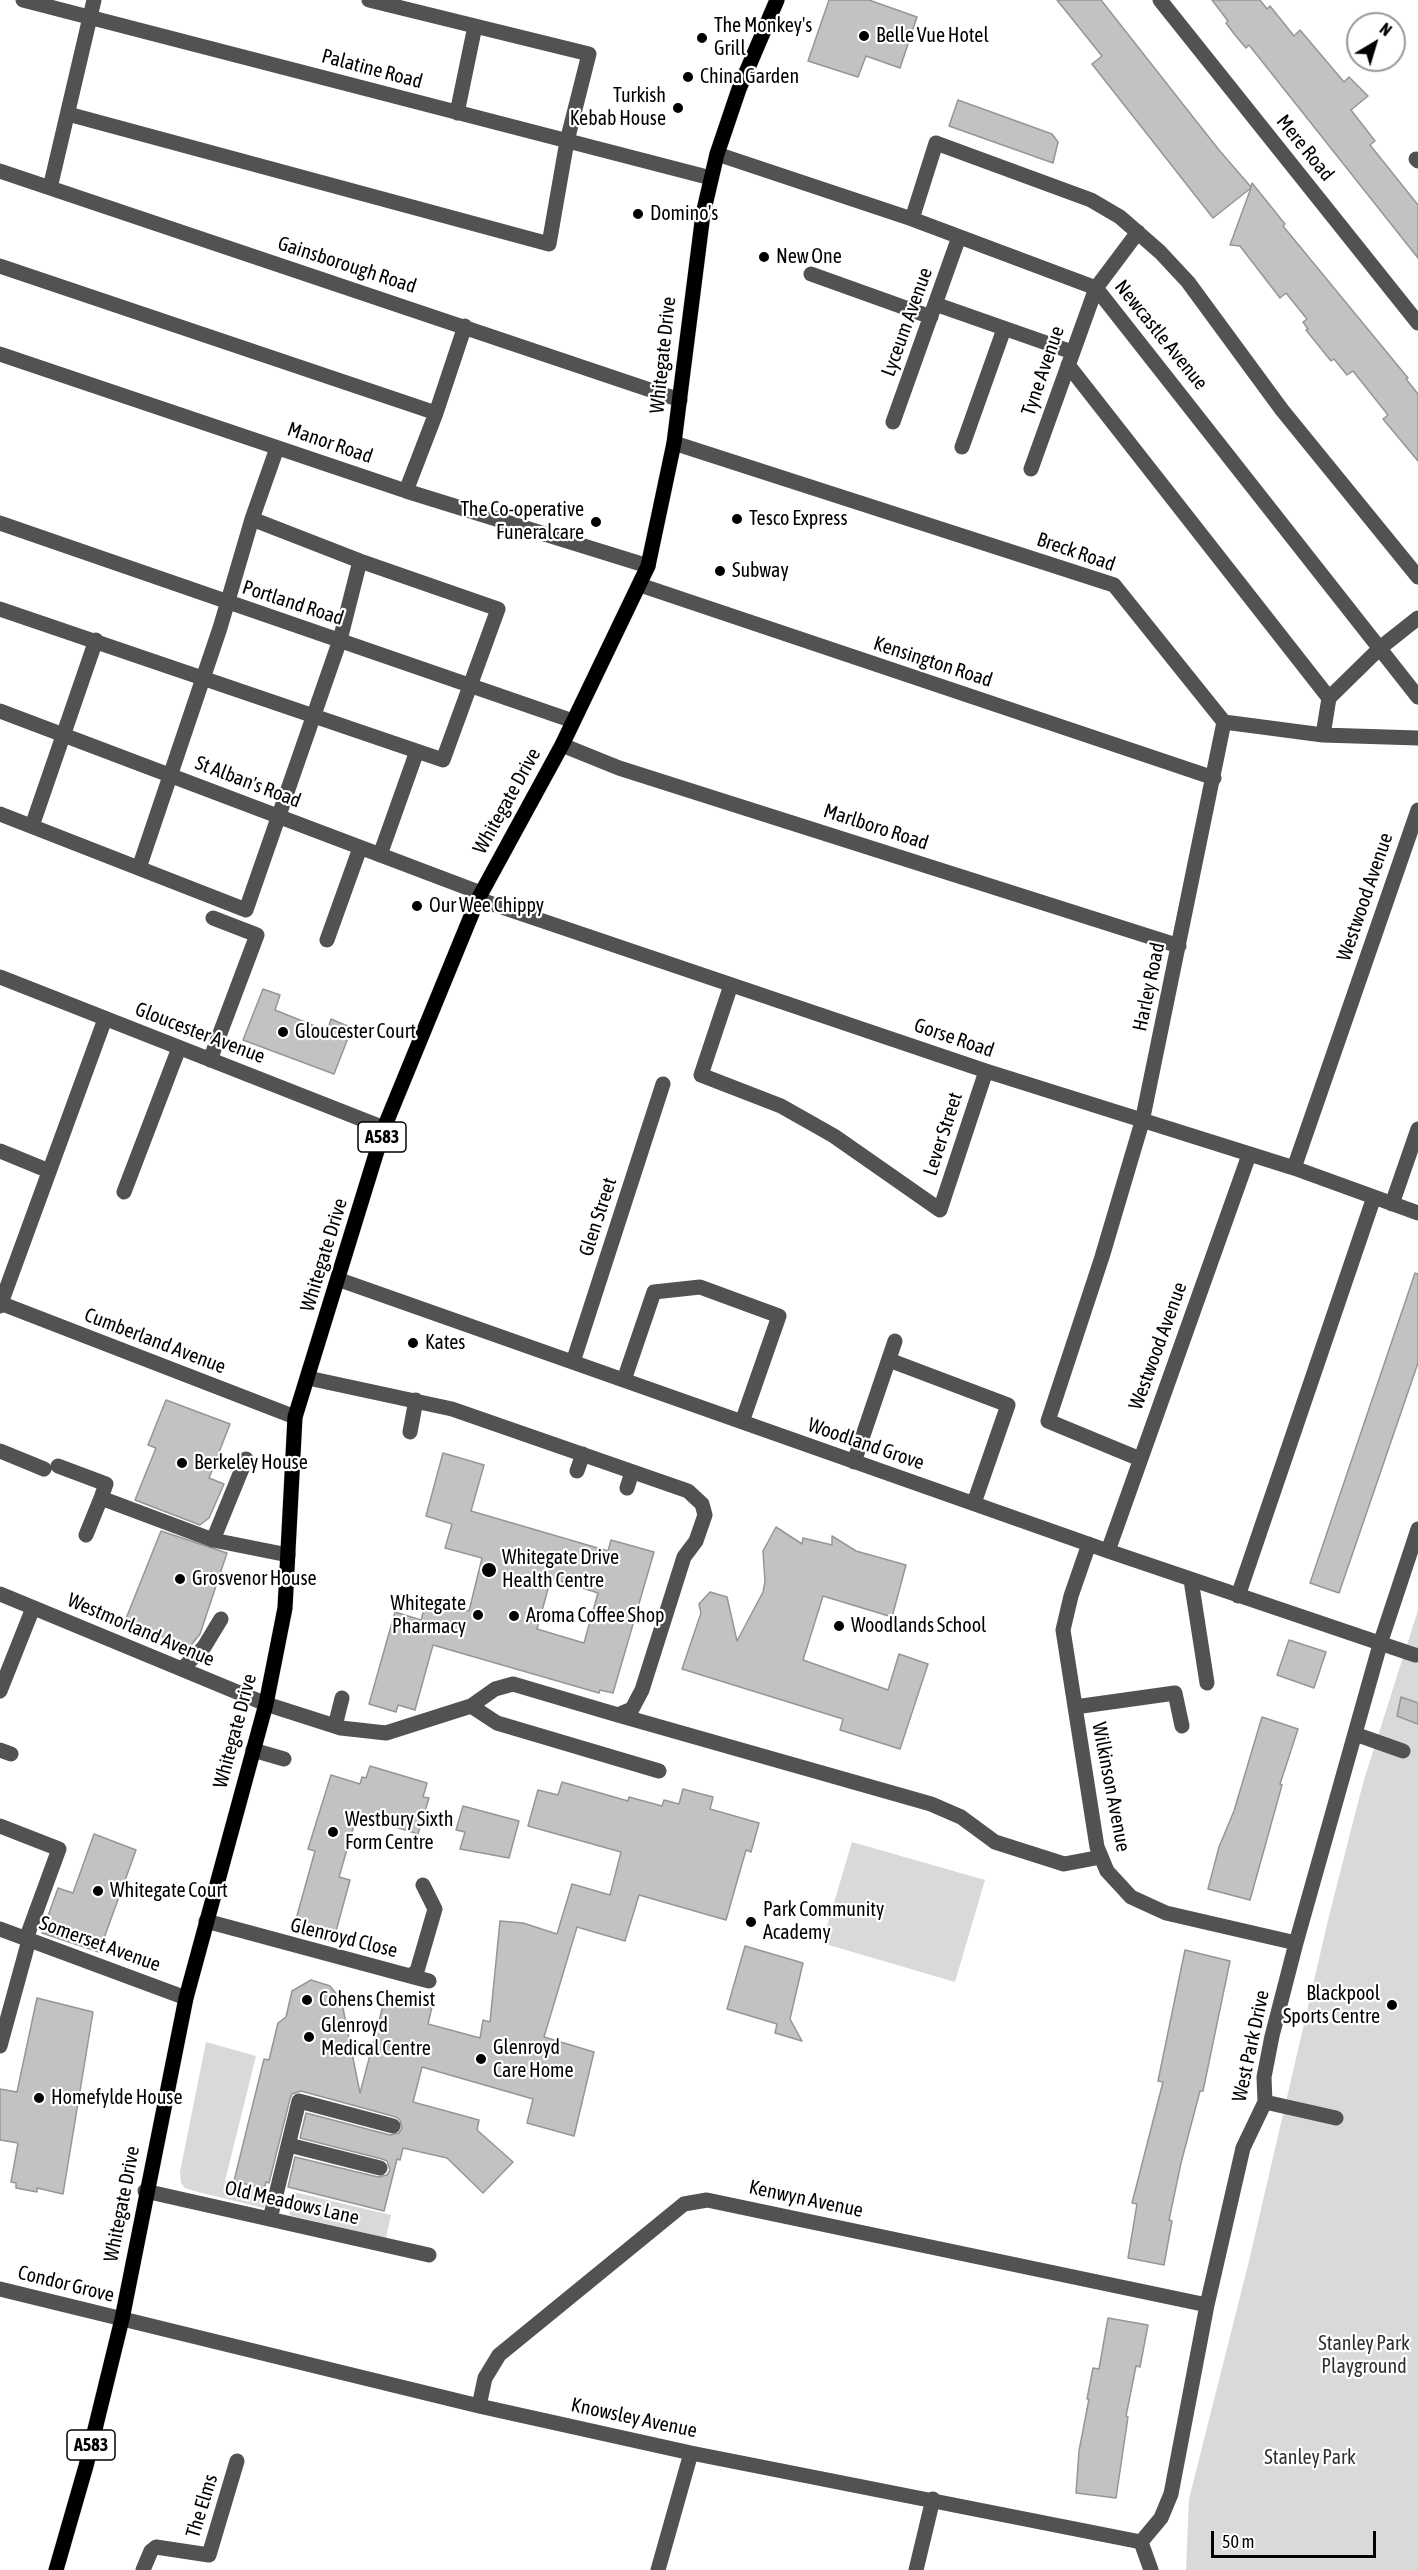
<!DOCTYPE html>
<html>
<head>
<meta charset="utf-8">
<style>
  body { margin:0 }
  #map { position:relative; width:1418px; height:2570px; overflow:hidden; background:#fff; font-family:"Asap Condensed",sans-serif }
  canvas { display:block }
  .north { position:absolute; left:1346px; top:12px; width:60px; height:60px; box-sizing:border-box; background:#fff; border:2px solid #999; border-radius:50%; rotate:38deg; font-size:16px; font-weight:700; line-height:24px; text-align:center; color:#000 }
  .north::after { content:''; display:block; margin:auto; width:21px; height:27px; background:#000; clip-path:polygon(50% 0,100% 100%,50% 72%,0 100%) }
  .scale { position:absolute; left:1211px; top:2531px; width:165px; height:27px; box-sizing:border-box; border:3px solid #000; border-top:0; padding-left:8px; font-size:18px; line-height:21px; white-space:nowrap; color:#000; -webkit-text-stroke:4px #fff; paint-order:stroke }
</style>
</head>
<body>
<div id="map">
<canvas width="1418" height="2570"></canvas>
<div class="north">N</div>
<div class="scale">50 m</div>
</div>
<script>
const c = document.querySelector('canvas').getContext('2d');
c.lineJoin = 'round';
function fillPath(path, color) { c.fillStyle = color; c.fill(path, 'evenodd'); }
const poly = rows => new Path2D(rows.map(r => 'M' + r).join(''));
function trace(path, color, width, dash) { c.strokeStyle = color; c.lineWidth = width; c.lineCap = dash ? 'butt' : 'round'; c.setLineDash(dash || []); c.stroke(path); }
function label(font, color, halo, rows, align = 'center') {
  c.font = font + ' "Asap Condensed",sans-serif'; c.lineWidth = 4.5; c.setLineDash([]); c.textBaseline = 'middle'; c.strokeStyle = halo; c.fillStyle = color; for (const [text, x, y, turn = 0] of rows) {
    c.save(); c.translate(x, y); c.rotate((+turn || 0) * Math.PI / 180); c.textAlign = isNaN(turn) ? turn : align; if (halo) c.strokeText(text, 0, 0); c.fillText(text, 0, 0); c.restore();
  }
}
fillPath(poly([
  [1418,1610,1418,2570,1186,2570,1189,2499,1249,2261,1329,1916,1363,1783],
  [852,1842,985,1880,955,1982,822,1943],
  [206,2042,256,2056,225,2181,268,2193,264,2208,194,2191,185,2188,181,2183,180,2172],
  [294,2192,391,2215,386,2238,289,2215]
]), '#d9d9d9');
const building = poly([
  [829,0,869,0,917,17,900,68,866,56,858,77,808,61,829,0],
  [1057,0,1101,0,1219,150,1251,187,1252,183,1285,224,1283,226,1408,378,1406,379,1418,394,1418,461,1383,419,1388,415,1353,371,1347,375,1334,359,1331,361,1306,330,1308,329,1303,322,1307,319,1286,293,1280,298,1240,246,1230,245,1251,188,1213,218,1092,64,1102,56,1057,0],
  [1212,0,1260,0,1267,9,1270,6,1294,36,1300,30,1344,82,1349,77,1368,96,1351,110,1375,141,1370,145,1418,205,1418,258,1257,55,1249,45,1246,48,1235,35,1226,23,1228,21,1212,0],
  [958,100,1052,134,1058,142,1053,163,949,126,958,100],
  [263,989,280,995,275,1010,327,1031,331,1019,352,1028,334,1074,243,1040,263,989],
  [1415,1273,1418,1274,1418,1363,1339,1593,1310,1583,1415,1273],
  [166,1400,230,1424,209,1478,224,1484,209,1518,200,1525,135,1500,156,1448,148,1445,166,1400],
  [443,1453,484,1465,471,1511,608,1551,611,1540,654,1552,613,1693,600,1690,599,1693,433,1645,415,1710,398,1705,396,1712,369,1704,395,1612,421,1620,427,1599,469,1611,482,1558,445,1548,452,1524,426,1516,443,1453],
  [551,1578,598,1593,584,1643,537,1629,551,1578],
  [776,1527,802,1544,803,1538,832,1545,832,1536,856,1551,906,1565,892,1617,823,1596,803,1660,888,1690,899,1654,928,1664,900,1749,840,1730,843,1719,682,1669,701,1613,699,1604,710,1592,727,1597,737,1641,763,1592,765,1582,763,1551,776,1527],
  [161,1531,227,1553,200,1634,187,1650,178,1647,175,1642,125,1621,161,1531],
  [1289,1640,1326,1652,1314,1688,1277,1675,1289,1640],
  [1401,1697,1418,1703,1418,1724,1397,1716,1401,1697],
  [1262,1717,1298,1729,1280,1784,1282,1785,1250,1900,1208,1889,1219,1847,1234,1811,1262,1717],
  [370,1766,427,1783,423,1797,429,1798,418,1834,357,1815,339,1877,350,1880,333,1942,293,1930,315,1851,308,1849,331,1775,360,1784,362,1777,366,1778,370,1766],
  [562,1782,628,1801,629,1797,662,1806,664,1800,679,1804,683,1789,713,1797,710,1809,759,1823,751,1852,746,1850,726,1920,639,1895,625,1941,577,1927,544,2037,594,2052,574,2136,527,2123,533,2099,422,2067,413,2102,479,2120,477,2130,513,2162,483,2193,447,2158,403,2148,400,2160,397,2159,384,2211,288,2187,295,2157,378,2177,387,2175,390,2170,387,2161,382,2159,300,2138,306,2113,390,2135,399,2133,402,2128,400,2120,396,2117,301,2091,292,2094,290,2099,269,2183,266,2182,264,2189,234,2181,264,2059,269,2060,278,2023,286,2017,292,1991,311,1980,330,1986,338,1996,343,2008,360,2093,386,1994,432,2007,428,2024,480,2038,483,2020,490,2022,500,1921,523,1923,557,1934,572,1884,610,1895,621,1852,528,1826,538,1790,558,1795,562,1782],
  [463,1806,519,1821,509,1858,460,1849,465,1832,456,1830,463,1806],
  [94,1834,136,1850,99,1952,42,1933,58,1888,73,1893,94,1834],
  [745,1946,803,1963,790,2019,802,2041,775,2033,777,2024,727,2009,745,1946],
  [1185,1950,1230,1961,1203,2091,1200,2091,1181,2163,1169,2220,1172,2221,1164,2265,1128,2258,1137,2204,1132,2203,1163,2082,1158,2081,1185,1950],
  [37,1998,93,2012,63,2194,37,2188,37,2192,16,2188,16,2183,11,2182,18,2143,0,2140,0,2089,17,2092,37,1998],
  [1108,2318,1148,2325,1140,2367,1136,2366,1126,2416,1128,2417,1116,2498,1076,2493,1079,2451,1089,2399,1087,2399,1093,2368,1099,2369,1108,2318]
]);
fillPath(building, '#c2c2c2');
trace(building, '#969696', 1.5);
const major = poly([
  [56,2570,86,2466,122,2319,186,1998,266,1704,285,1608,295,1417,384,1128,478,899,562,745,648,566,674,443,703,214,717,154,739,89,777,0]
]);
trace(major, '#dbdbdb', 16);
trace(poly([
  [23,0,711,178],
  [1160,0,1418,323],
  [457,113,475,26],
  [68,114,549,244,567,141,589,54,369,0],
  [717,154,912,219,1096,288,1418,697],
  [1416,159,1418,161],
  [0,171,680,400],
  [50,188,94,0],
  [912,219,936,143,1091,200,1120,217,1160,252,1188,282,1282,410,1418,577],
  [0,266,436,413],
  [811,274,931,317],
  [935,304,1072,352],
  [0,354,406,491,648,566],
  [1068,365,1329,698,1323,735],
  [893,422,959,237],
  [674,443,1114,585,1224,722,1323,735,1418,738],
  [962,447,1004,329],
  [1031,469,1096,288,1138,232],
  [406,491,436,413,465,326],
  [0,523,573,721],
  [640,585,1214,778],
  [0,609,443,760,498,609,360,561,252,519],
  [1329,698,1380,648,1418,618],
  [0,711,481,893],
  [562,745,619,768,1179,946],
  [0,814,246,910,340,640,360,561],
  [32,826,96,640],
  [380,855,417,751],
  [139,868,220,628,252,519,277,448],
  [478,899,986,1071,1294,1168,1418,1213],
  [327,940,360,848],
  [0,977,384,1128],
  [731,985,701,1075,781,1106,834,1136,940,1210,986,1071],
  [210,1060,257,935,213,918],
  [0,1151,49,1171],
  [1294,1168,1418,810],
  [124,1192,179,1048],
  [1392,1204,1418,1129],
  [340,1280,1108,1551,1415,1655],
  [0,1303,295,1417],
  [0,1306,105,1019],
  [889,1360,1008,1405,974,1503],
  [573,1362,663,1084],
  [624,1380,654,1292,700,1287,779,1316,742,1422],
  [410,1432,416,1400],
  [0,1451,44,1469],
  [1140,1459,1048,1421,1102,1257,1142,1122,1224,722],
  [854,1462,895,1341],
  [58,1466,106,1484,101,1498],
  [577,1471,583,1454],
  [627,1488,632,1472],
  [86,1535,101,1498,213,1540,288,1555],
  [213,1540,246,1459],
  [1089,1544,1071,1596,1063,1630,1097,1847,1107,1871,1131,1897,1166,1913,1296,1943],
  [1108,1551,1249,1155],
  [1191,1580,1207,1683],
  [0,1594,266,1704,341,1728,386,1733,471,1706,495,1689,513,1684,618,1715,632,1709,642,1690,684,1557,696,1541,705,1515,702,1504,688,1491,452,1409,308,1378],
  [1238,1596,1374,1197],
  [182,1669,204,1647,221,1619],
  [0,1691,33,1608],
  [471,1706,497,1723,659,1771],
  [1075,1707,1175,1693,1182,1726],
  [618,1715,931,1804,961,1817,995,1842,1064,1864,1101,1857],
  [335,1726,342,1698],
  [1355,1734,1403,1751],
  [0,1750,11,1754],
  [253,1750,284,1759],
  [0,1826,59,1849,26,1939],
  [206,1921,410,1976,417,1971,435,1909,423,1885],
  [0,1929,186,1998],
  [410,1976,429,1981],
  [0,2046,29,1940],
  [1265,2102,1336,2118],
  [289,2145,380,2168],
  [145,2191,429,2255],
  [270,2219,299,2101,393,2126],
  [0,2289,479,2406,691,2453,1141,2542],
  [479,2406,485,2378,499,2355,684,2204,707,2200,1207,2305],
  [1141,2542,1161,2518,1171,2494,1207,2305,1243,2148,1265,2102,1264,2077,1272,2036,1296,1943,1381,1641,1418,1529],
  [1141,2542,1151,2570],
  [143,2570,151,2551,156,2547,209,2555,237,2461],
  [658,2570,691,2453],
  [916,2570,933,2499]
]), '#525252', 15);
trace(major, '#000', 15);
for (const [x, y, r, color] of [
  [864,36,6,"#000"],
  [702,38,6,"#000"],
  [688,77,6,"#000"],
  [678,108,6,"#000"],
  [638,214,6,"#000"],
  [764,257,6,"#000"],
  [737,519,6,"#000"],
  [596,522,6,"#000"],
  [720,571,6,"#000"],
  [417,906,6,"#000"],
  [283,1032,6,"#000"],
  [413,1343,6,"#000"],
  [182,1463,6,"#000"],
  [489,1570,8,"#000"],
  [180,1579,6,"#000"],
  [478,1615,6,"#000"],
  [514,1616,6,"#000"],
  [839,1626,6,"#000"],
  [333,1832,6,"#000"],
  [98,1891,6,"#000"],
  [751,1922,6,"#000"],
  [307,2000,6,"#000"],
  [1392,2005,6,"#000"],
  [309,2037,6,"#000"],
  [481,2059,6,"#000"],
  [39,2098,6,"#000"]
]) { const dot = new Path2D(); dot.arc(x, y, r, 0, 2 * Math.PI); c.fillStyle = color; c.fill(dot); trace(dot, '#fff', 2); }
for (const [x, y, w] of [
  [382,1137,48],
  [91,2445,48]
]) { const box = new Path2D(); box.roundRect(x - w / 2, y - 15, w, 30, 4.5); c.fillStyle = '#fff'; c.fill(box); trace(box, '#000', 1.5); }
label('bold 18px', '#000', null, [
  ["A583",382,1137],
  ["A583",91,2445]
]);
label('20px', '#000', '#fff', [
  ["The Monkey's",714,26],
  ["Grill",714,49],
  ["Belle Vue Hotel",876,36],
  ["China Garden",700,77],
  ["Turkish",666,96,"right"],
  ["Kebab House",666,119,"right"],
  ["Domino's",650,214],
  ["New One",776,257],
  ["The Co-operative",584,510,"right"],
  ["Funeralcare",584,533,"right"],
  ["Tesco Express",749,519],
  ["Subway",732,571],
  ["Our Wee Chippy",429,906],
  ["Gloucester Court",295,1032],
  ["Kates",425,1343],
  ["Berkeley House",194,1463],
  ["Whitegate Drive",502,1558],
  ["Health Centre",502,1581],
  ["Grosvenor House",192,1579],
  ["Whitegate",466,1604,"right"],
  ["Pharmacy",466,1627,"right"],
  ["Aroma Coffee Shop",526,1616],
  ["Woodlands School",851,1626],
  ["Westbury Sixth",345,1820],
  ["Form Centre",345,1843],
  ["Whitegate Court",110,1891],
  ["Park Community",763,1910],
  ["Academy",763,1933],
  ["Blackpool",1380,1994,"right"],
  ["Sports Centre",1380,2017,"right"],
  ["Cohens Chemist",319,2000],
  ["Glenroyd",321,2026],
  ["Medical Centre",321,2049],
  ["Glenroyd",493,2048],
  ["Care Home",493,2071],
  ["Homefylde House",51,2098]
], 'left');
label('20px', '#000', '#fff', [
  ["Palatine Road",372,69,15],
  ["Mere Road",1305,148,51],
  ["Gainsborough Road",347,265,18],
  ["Lyceum Avenue",907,322,-70],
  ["Newcastle Avenue",1161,335,51],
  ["Whitegate Drive",663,355,-84],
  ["Tyne Avenue",1043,371,-71],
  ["Manor Road",330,443,19],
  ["Breck Road",1076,552,19],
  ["Portland Road",293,603,18],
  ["Kensington Road",933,662,18],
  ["St Alban's Road",248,782,21],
  ["Whitegate Drive",507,801,-61],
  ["Marlboro Road",876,827,18],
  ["Westwood Avenue",1365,897,-71],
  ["Harley Road",1149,987,-78],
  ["Gloucester Avenue",200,1033,21],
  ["Gorse Road",954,1038,19],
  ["Lever Street",943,1134,-72],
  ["Glen Street",598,1217,-72],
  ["Whitegate Drive",324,1255,-73],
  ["Cumberland Avenue",155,1341,21],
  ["Westwood Avenue",1158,1346,-70],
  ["Woodland Grove",866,1444,19],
  ["Westmorland Avenue",141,1630,23],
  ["Whitegate Drive",235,1731,-75],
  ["Wilkinson Avenue",1111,1787,79],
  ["Glenroyd Close",344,1938,14],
  ["Somerset Avenue",100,1944,20],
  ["West Park Drive",1251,2046,-78],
  ["Kenwyn Avenue",806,2199,12],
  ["Old Meadows Lane",292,2203,13],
  ["Whitegate Drive",122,2204,-79],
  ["Condor Grove",66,2284,14],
  ["Knowsley Avenue",634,2418,12],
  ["The Elms",202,2506,-73]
]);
label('20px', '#303030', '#fff', [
  ["Stanley Park",1364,2344],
  ["Playground",1364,2367],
  ["Stanley Park",1310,2458]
]);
</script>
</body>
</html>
